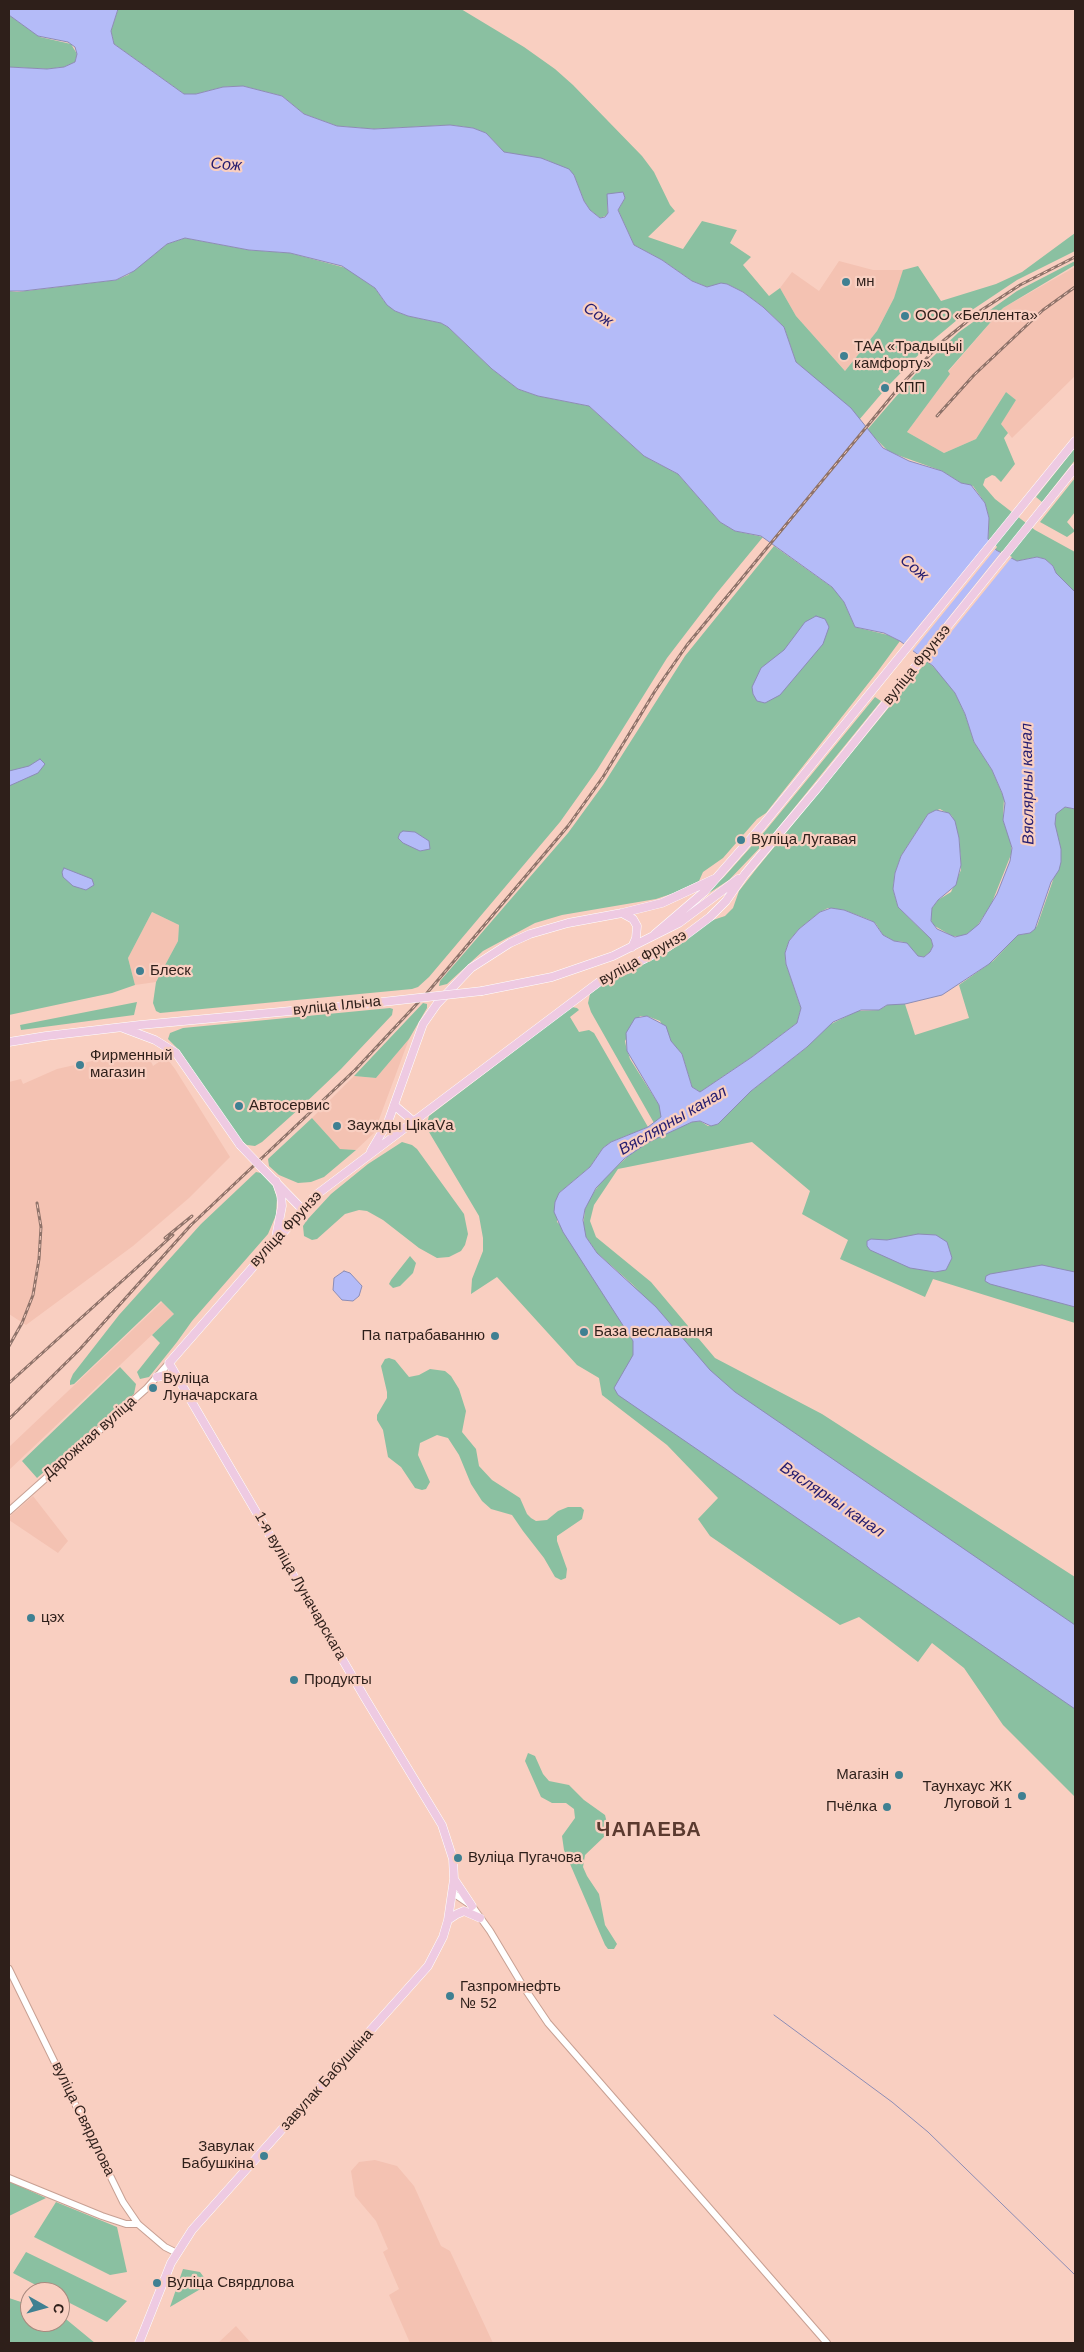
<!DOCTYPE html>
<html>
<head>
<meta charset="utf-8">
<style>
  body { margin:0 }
  #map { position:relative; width:1084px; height:2352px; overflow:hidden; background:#f9cfc1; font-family:Helvetica,sans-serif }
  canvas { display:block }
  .frame { position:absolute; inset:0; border:10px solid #2e1f1a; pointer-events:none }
  .north { position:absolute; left:20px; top:2282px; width:50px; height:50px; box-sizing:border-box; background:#f9cfc1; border:1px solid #a8897e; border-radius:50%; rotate:97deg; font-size:14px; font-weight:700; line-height:20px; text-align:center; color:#2e1f1a }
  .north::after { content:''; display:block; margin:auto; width:18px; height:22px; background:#3f8092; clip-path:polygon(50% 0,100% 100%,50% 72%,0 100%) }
</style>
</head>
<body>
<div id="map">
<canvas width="1084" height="2352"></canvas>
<div class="frame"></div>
<div class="north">С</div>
</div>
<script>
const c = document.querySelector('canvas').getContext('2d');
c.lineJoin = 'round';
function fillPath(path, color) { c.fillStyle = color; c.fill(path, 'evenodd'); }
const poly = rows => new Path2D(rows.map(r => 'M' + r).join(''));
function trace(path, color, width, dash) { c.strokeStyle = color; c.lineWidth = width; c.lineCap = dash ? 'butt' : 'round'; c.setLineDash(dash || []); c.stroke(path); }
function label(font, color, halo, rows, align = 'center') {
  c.font = font + ' Helvetica,sans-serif'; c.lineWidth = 4.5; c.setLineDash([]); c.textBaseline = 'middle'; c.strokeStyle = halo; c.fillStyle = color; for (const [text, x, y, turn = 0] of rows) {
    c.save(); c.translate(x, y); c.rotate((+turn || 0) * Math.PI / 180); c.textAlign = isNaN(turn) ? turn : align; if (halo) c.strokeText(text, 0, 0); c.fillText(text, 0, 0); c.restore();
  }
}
fillPath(poly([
  [839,261,873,270,903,270,904,272,894,298,877,331,845,371,796,316,780,288,792,272,819,291],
  [1075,267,1075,376,1012,438,1001,424,1016,400,1006,392,976,439,944,453,907,432,950,374,948,372,1003,308],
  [152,912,179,925,178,941,156,982,135,985,128,958],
  [409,1039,374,1133,356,1150,340,1149,312,1118,354,1076,376,1078],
  [127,1055,150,1059,153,1066,166,1057,175,1069,230,1157,189,1198,133,1246,26,1325,9,1314,9,1082,21,1079,23,1084,57,1069,114,1056],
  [162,1302,174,1314,9,1470,9,1447],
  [33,1496,68,1541,58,1553,9,1520,9,1517],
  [375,2160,397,2166,414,2186,441,2246,450,2251,493,2343,410,2343,389,2295,399,2289,383,2252,388,2249,376,2221,355,2196,351,2171,359,2162],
  [236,2326,251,2343,218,2343]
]), '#f4c2b2');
fillPath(poly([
  [118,9,461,9,524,47,555,69,573,85,642,156,654,172,670,205,675,211,648,237,683,249,702,221,737,230,730,243,751,257,743,265,769,296,780,288,796,316,845,371,877,331,894,298,903,270,918,266,941,301,996,284,1022,272,1075,233,1075,251,1017,280,957,320,933,340,889,385,884,381,878,389,882,393,859,420,847,405,819,383,796,362,784,327,763,307,743,292,727,284,707,287,692,281,662,260,634,245,618,210,625,198,623,192,607,203,608,215,600,218,590,210,584,201,574,175,547,160,504,152,486,133,473,128,450,125,374,129,337,126,304,114,282,96,243,86,223,87,196,94,184,94,114,44,111,31],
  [9,15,40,37,71,44,77,54,75,62,64,67,47,69,9,67],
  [185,238,249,250,290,253,346,268,375,288,384,301,395,311,408,316,441,323,448,327,492,369,518,389,538,396,589,406,644,456,678,474,720,522,735,531,763,537,716,594,667,658,597,770,560,822,429,977,418,987,412,989,160,1013,156,1011,153,1003,156,982,178,941,179,925,152,912,128,958,135,985,112,993,9,1015,9,291,17,292,116,280,128,275,167,244],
  [1075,261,1075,265,1003,308,948,371,950,374,907,432,944,453,976,439,1006,392,1016,400,1001,424,1008,433,1004,438,1015,464,1001,482,995,476,992,475,985,479,983,485,995,499,1035,530,1075,552,1075,592,1056,573,1053,566,1045,559,1037,557,1017,561,996,550,988,539,989,518,985,503,973,486,961,483,942,471,889,452,867,430,918,371,959,332,1017,291],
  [1075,448,1075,460,1042,502,1036,497],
  [1075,478,1075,512,1067,522,1075,531,1067,537,1040,522],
  [774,546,836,590,844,602,855,627,888,635,900,641,878,671,766,813,757,819,723,858,703,872,699,881,674,893,656,899,562,915,535,923,483,951,447,984,439,986,440,981,568,833,603,785,685,656],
  [927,661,944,677,955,693,965,714,974,742,992,770,1004,798,1003,820,1010,839,1012,852,991,905,975,929,963,936,952,936,933,925,930,917,932,908,938,900,951,892,961,870,961,865,959,838,952,816,940,809,928,814,901,856,895,873,893,889,898,907,931,939,933,946,930,952,924,957,918,956,904,942,894,941,883,935,876,924,870,920,844,910,828,908,820,912,799,929,789,941,785,953,786,964,801,1008,797,1023,752,1057,700,1092,692,1087,682,1054,672,1043,660,1021,647,1016,640,1016,625,1041,626,1046,630,1059,661,1108,661,1117,654,1123,591,1012,588,1003,590,994,607,981,631,973,643,964,670,951,710,921,725,916,733,908,739,891,757,868],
  [875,697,881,701,773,834,729,880,700,899,724,877,766,830],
  [1065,807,1075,809,1075,1323,933,1279,925,1297,840,1259,848,1240,802,1214,810,1191,752,1142,618,1169,594,1205,590,1221,596,1237,651,1282,715,1358,822,1414,1075,1577,1075,1797,1003,1725,964,1668,932,1643,918,1662,859,1617,840,1625,710,1536,698,1519,718,1498,667,1445,602,1395,599,1378,577,1365,497,1277,471,1294,472,1279,483,1251,483,1238,479,1216,426,1127,429,1116,572,1007,577,1008,579,1010,570,1017,579,1032,589,1030,594,1033,648,1127,611,1142,603,1148,590,1167,559,1193,557,1222,641,1292,597,1253,586,1237,583,1229,585,1209,589,1199,604,1178,635,1150,662,1135,692,1122,700,1121,708,1126,718,1124,751,1091,807,1047,829,1025,857,1011,879,1010,889,1004,905,1004,915,1035,969,1018,959,985,993,961,1018,935,1030,933,1037,926,1061,857,1054,821,1057,811],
  [137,1002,134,1015,21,1030,20,1025],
  [423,1003,427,1004,427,1008,409,1039,376,1078,354,1076],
  [390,1008,393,1009,392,1015,341,1069,300,1108,262,1142,255,1146,247,1145,239,1139,179,1050,168,1039,170,1033,183,1028],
  [312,1118,340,1149,356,1150,324,1177,311,1182,298,1183,279,1175,269,1166,268,1159],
  [402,1142,412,1145,417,1149,464,1214,468,1234,465,1245,461,1251,449,1257,437,1258,419,1248,383,1220,367,1211,359,1210,345,1214,317,1239,312,1240,304,1236,303,1226,307,1220,331,1194,368,1164],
  [256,1172,261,1173,273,1186,277,1198,276,1215,268,1234,192,1321,177,1342,149,1377,140,1379,137,1372,160,1343,152,1335,174,1314,161,1301,74,1384,70,1385,70,1381,73,1374,119,1315,201,1224],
  [410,1256,416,1263,413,1273,400,1286,393,1288,389,1284,391,1280],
  [389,1358,395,1360,409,1377,419,1375,430,1369,445,1371,451,1376,459,1389,466,1411,462,1432,476,1449,479,1466,492,1480,520,1498,527,1514,531,1518,536,1521,547,1520,558,1511,568,1507,581,1507,584,1510,582,1519,557,1536,557,1541,567,1569,566,1578,561,1580,555,1577,544,1558,523,1531,512,1515,491,1509,482,1501,471,1484,459,1455,448,1438,437,1435,420,1443,418,1455,430,1482,426,1489,422,1490,415,1488,401,1467,388,1457,383,1430,377,1420,377,1415,387,1398,387,1392,381,1366,385,1359],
  [120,1367,136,1384,134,1394,37,1478,22,1461],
  [528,1753,535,1756,543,1774,549,1781,569,1785,584,1800,605,1815,608,1827,606,1835,585,1855,583,1867,587,1876,599,1894,605,1925,617,1944,614,1949,608,1949,605,1945,564,1850,562,1836,575,1818,574,1809,566,1803,552,1803,541,1797,525,1761],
  [9,2181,46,2198,9,2216],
  [56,2202,117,2227,127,2272,110,2275,34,2237],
  [26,2252,127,2301,107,2322,60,2298,60,2292,49,2292,13,2273],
  [183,2269,200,2272,209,2284,170,2307],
  [9,2298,30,2305,30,2322,60,2322,61,2315,95,2343,9,2343]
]), '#8ac0a1');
const water = poly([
  [9,9,118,9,111,31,114,44,184,94,196,94,223,87,243,86,282,96,304,114,337,126,374,129,450,125,473,128,486,133,504,152,541,158,569,169,574,175,584,201,590,210,600,218,605,217,608,213,607,194,623,192,625,198,618,210,634,245,662,260,692,281,707,287,721,283,727,284,743,292,763,307,784,327,796,362,851,408,883,448,909,461,942,471,961,483,971,485,985,503,989,518,988,539,996,550,1017,561,1037,557,1045,559,1053,566,1056,573,1075,592,1075,809,1065,807,1056,814,1055,824,1061,849,1061,862,1059,870,1051,882,1035,929,1030,933,1018,935,989,964,942,995,905,1004,887,1005,879,1010,861,1010,833,1022,807,1047,751,1091,718,1124,711,1126,700,1121,692,1122,647,1143,624,1159,596,1188,585,1209,583,1220,586,1237,597,1253,656,1307,710,1370,735,1392,1075,1625,1075,1709,618,1395,614,1388,633,1355,633,1341,563,1232,554,1212,555,1202,559,1193,590,1167,603,1148,611,1142,648,1127,661,1117,659,1105,627,1051,626,1033,635,1018,647,1016,666,1026,671,1041,682,1054,692,1087,700,1092,752,1057,797,1023,801,1008,786,964,785,953,789,941,799,929,820,912,831,908,844,910,874,922,883,935,894,941,907,943,918,956,924,957,930,952,933,946,931,939,898,907,893,889,895,873,901,856,928,814,936,810,949,813,955,821,959,838,961,865,956,885,938,900,932,908,931,921,937,929,955,937,967,934,979,924,997,894,1010,861,1012,848,1003,820,1005,803,1002,793,992,770,974,742,965,714,955,693,933,666,900,641,884,633,855,627,844,602,832,587,761,536,735,531,720,522,678,474,644,456,589,406,538,396,518,389,492,369,448,327,441,323,408,316,395,311,387,305,375,288,342,266,290,253,249,250,185,238,167,244,134,271,116,280,23,291,9,291,9,67,47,69,64,67,75,62,77,54,75,47,68,42,38,36,9,15,9,9],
  [816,616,825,619,829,627,823,644,780,695,765,703,757,701,753,694,752,687,761,668,784,650,805,622,816,616],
  [40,759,45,764,38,773,9,786,9,771,29,766,40,759],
  [403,831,415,832,429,841,430,849,420,851,403,843,398,838,400,833,403,831],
  [64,868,92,879,94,885,86,890,73,886,63,877,62,872,64,868],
  [918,1234,936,1235,947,1242,952,1258,946,1270,935,1272,910,1268,870,1250,867,1246,867,1241,871,1239,887,1240,918,1234],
  [1042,1265,1075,1272,1075,1307,990,1284,985,1281,986,1276,990,1274,1042,1265],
  [344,1271,350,1273,362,1286,359,1296,353,1301,342,1300,333,1290,334,1278,344,1271]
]);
fillPath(water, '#b4bbf8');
trace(water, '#8c8cb5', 1);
fillPath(poly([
  [991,538,997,547,911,653,902,646],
  [1002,551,1012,557,926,663,917,657]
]), '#f9cfc1');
trace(poly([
  [774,2015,892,2102,928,2132,1075,2275]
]), '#8c8cb5', 1);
const tertiary = poly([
  [9,1511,147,1388,169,1363],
  [453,1893,472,1906,490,1931,523,1986,548,2023,827,2343],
  [9,1969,123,2202,138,2224,165,2247,177,2253],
  [9,2178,102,2216,126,2224,138,2224]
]);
const primary = poly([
  [622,913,633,919,637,926,636,938,632,947],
  [655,934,704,892,762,826,1075,441],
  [482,991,552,977,613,956,679,923,738,879],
  [123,1028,155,1040,176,1053,240,1145],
  [9,1042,46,1036,140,1025,355,1005],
  [394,1105,414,1122],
  [371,1151,388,1122,423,1024,437,1004,471,968,510,943,530,934,568,923,622,913,662,903,714,879],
  [263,1169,302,1209],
  [276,1181,281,1195,282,1206,276,1237],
  [157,1377,166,1375,176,1378],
  [454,1879,472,1906],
  [448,1920,457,1914,464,1911,480,1918],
  [139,2343,171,2263,192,2230,428,1966,443,1937,448,1920,454,1879,453,1859,442,1825,365,1698,169,1363,316,1195,599,982,664,949,682,938,710,917,726,901,745,874,820,785,1075,468]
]);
trace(tertiary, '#c8a093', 8);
trace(primary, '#fff', 9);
trace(tertiary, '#fff', 6);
trace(primary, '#eecae2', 8);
const rail = poly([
  [937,416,974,375,1043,310,1075,287],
  [165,1238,192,1216],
  [9,1346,22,1323,33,1295,39,1259,41,1227,37,1203],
  [9,1383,173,1235],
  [9,1419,80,1349,191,1225,355,1070,427,993,568,826,603,777,655,691,687,645,901,385,943,341,980,311,1020,285,1075,257]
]);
trace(rail, '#8f736a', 3);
trace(rail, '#f9cfc1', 1, [4]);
const primaryBridge = poly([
  [355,1005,482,991],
  [240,1145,263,1169]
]);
trace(primaryBridge, '#fff', 9, []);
trace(primaryBridge, '#eecae2', 8);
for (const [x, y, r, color] of [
  [846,282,5,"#3f8092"],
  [905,316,5,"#3f8092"],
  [844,356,5,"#3f8092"],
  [885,388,5,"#3f8092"],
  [741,840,5,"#3f8092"],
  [140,971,5,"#3f8092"],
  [80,1065,5,"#3f8092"],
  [239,1106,5,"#3f8092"],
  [337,1126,5,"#3f8092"],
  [584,1332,5,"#3f8092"],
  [495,1336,5,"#3f8092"],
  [153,1388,5,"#3f8092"],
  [31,1618,5,"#3f8092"],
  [294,1680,5,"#3f8092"],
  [899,1775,5,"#3f8092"],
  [1022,1796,5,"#3f8092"],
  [887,1807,5,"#3f8092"],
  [458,1858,5,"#3f8092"],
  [450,1996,5,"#3f8092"],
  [264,2156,5,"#3f8092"],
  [157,2283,5,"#3f8092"]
]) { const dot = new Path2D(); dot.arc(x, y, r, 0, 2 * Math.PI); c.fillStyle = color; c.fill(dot); trace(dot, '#f9cfc1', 2); }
label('15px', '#2e1f1a', '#f9cfc1', [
  ["мн",856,282],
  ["ООО «Беллента»",915,316],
  ["ТАА «Традыцыі",854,347],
  ["камфорту»",854,364],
  ["КПП",895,388],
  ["Вуліца Лугавая",751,840],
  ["Блеск",150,971],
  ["Фирменный",90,1056],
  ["магазин",90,1073],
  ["Автосервис",249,1106],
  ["Заужды ЦікаVа",347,1126],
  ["База веславання",594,1332],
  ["Па патрабаванню",485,1336,"right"],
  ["Вуліца",163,1379],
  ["Луначарскага",163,1396],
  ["цэх",41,1618],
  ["Продукты",304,1680],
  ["Магазін",889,1775,"right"],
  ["Таунхаус ЖК",1012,1787,"right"],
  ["Луговой 1",1012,1804,"right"],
  ["Пчёлка",877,1807,"right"],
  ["Вуліца Пугачова",468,1858],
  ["Газпромнефть",460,1987],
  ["№ 52",460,2004],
  ["Завулак",254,2147,"right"],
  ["Бабушкіна",254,2164,"right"],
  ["Вуліца Свярдлова",167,2283]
], 'left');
label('15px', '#2e1f1a', '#f9cfc1', [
  ["вуліца Фрунзэ",917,665,-51],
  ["вуліца Фрунзэ",643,958,-29],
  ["вуліца Ільіча",337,1006,-6],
  ["вуліца Фрунзэ",286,1229,-47],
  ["Дарожная вуліца",90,1438,-41],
  ["1-я вуліца Луначарскага",300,1586,60],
  ["завулак Бабушкіна",327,2080,-48],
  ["вуліца Свярдлова",83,2119,64]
]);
label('italic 16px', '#241c6f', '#f9cfc1', [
  ["Сож",226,165,4],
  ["Сож",598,315,32],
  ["Сож",914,568,41],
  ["Вяслярны канал",1028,784,-91],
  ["Вяслярны канал",673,1121,-30],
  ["Вяслярны канал",832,1500,34]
]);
c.letterSpacing = '1px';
label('bold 20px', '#5b3a2f', '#f9cfc1', [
  ["ЧАПАЕВА",649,1830]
]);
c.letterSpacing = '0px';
</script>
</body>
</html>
